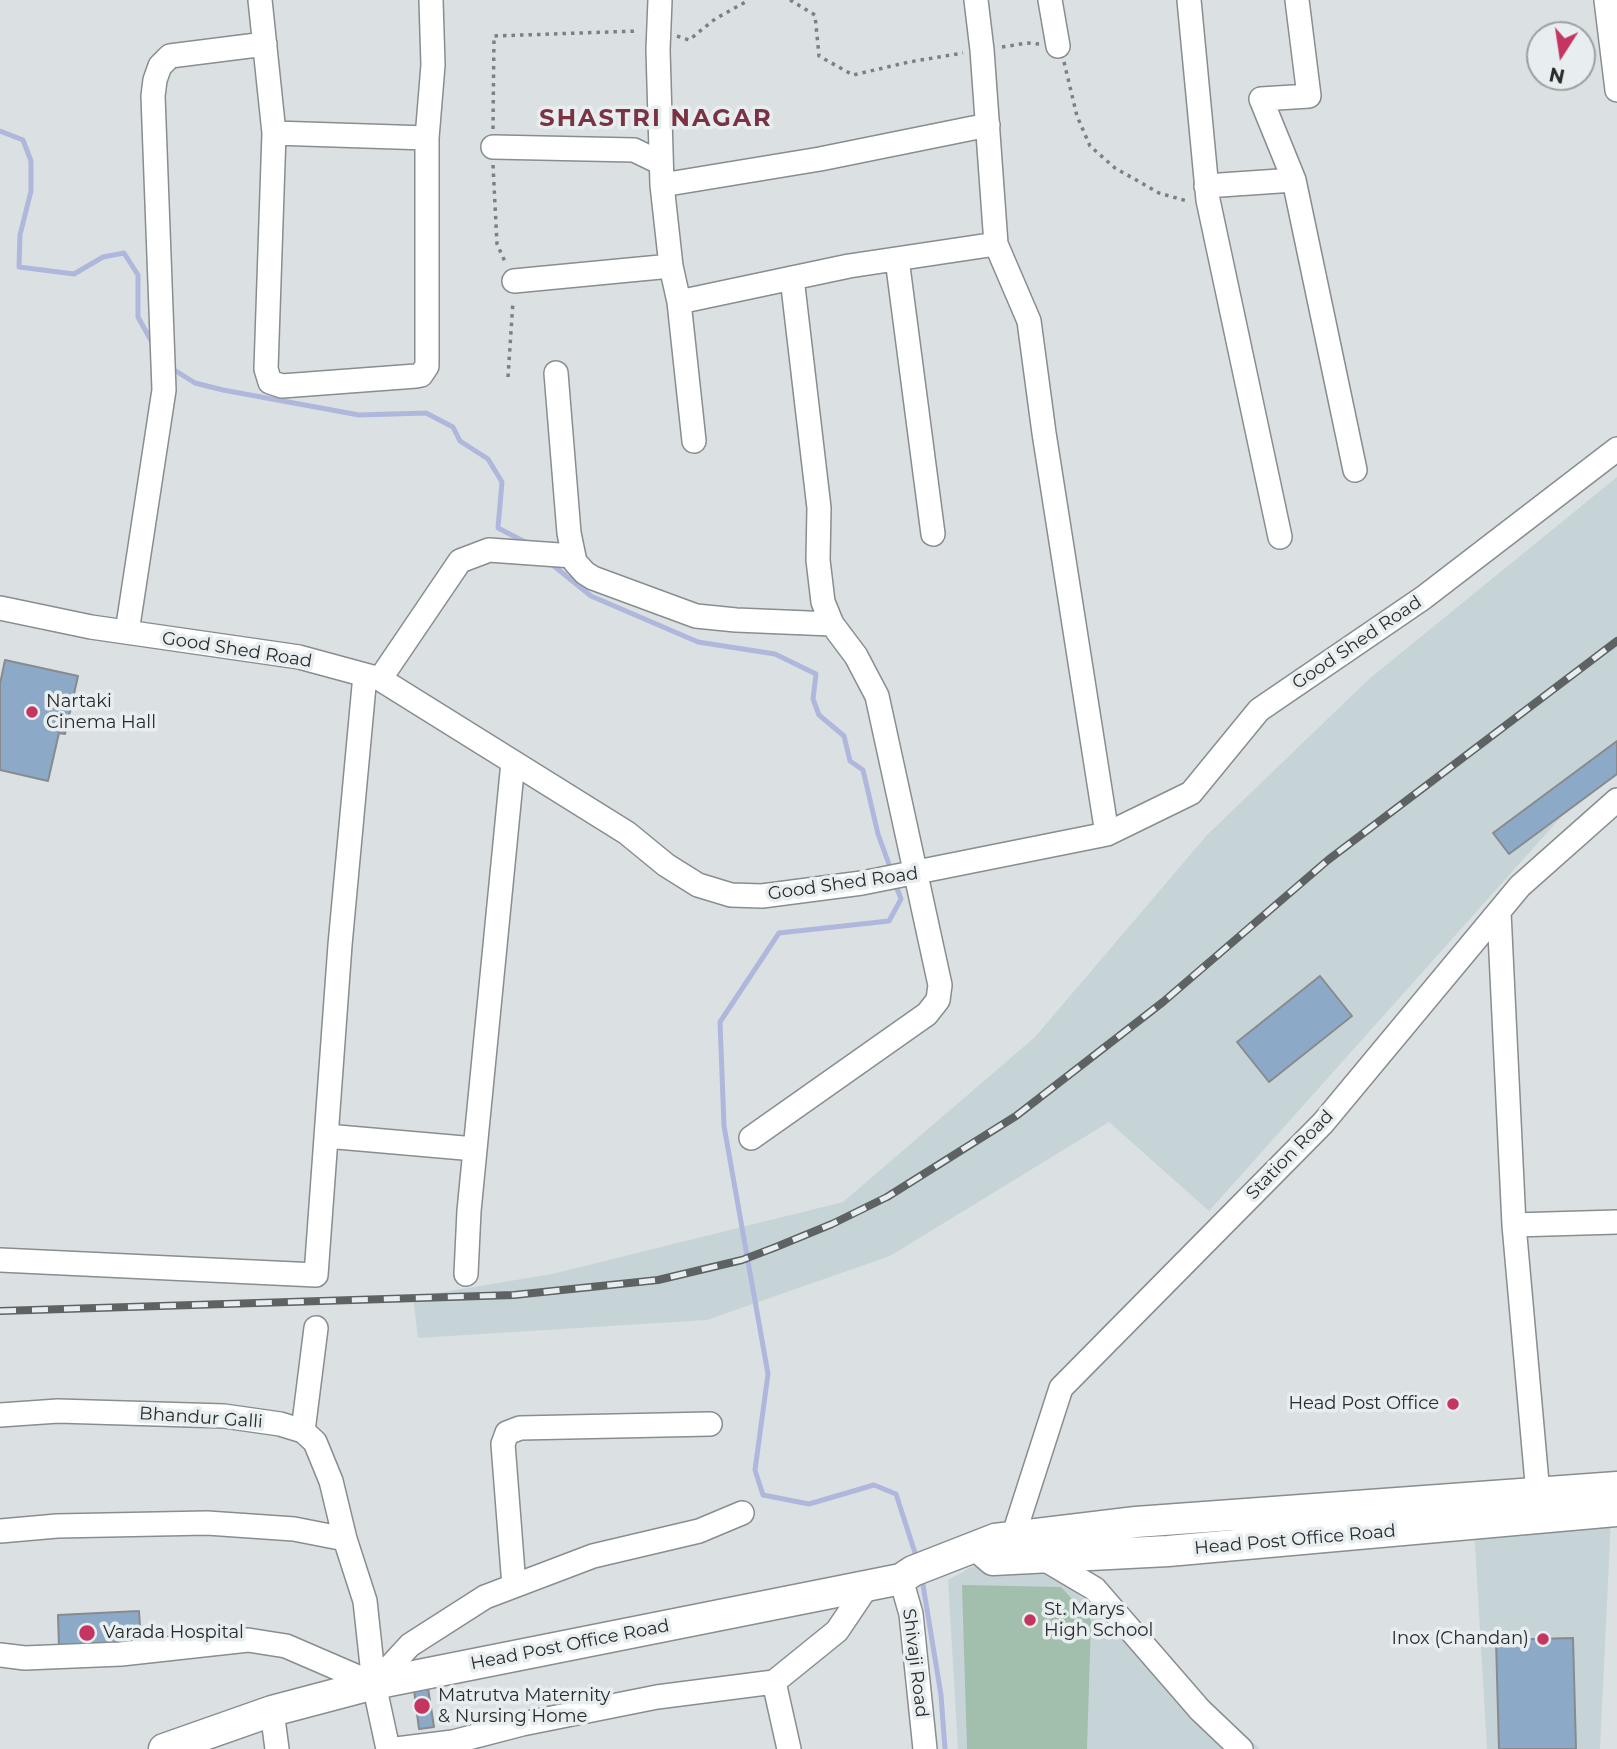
<!DOCTYPE html>
<html>
<head>
<meta charset="utf-8">
<style>
  body { margin:0 }
  #map { position:relative; width:1617px; height:1749px; overflow:hidden; background:#dbe1e2; font-family:Montserrat,sans-serif }
  canvas { display:block }
  .north { position:absolute; left:1526px; top:21px; width:70px; height:70px; box-sizing:border-box; background:#e8eeef; border:2px solid #9ca0a1; border-radius:50%; rotate:192deg; font-size:19px; font-weight:700; line-height:28px; text-align:center; color:#292b2c }
  .north::after { content:''; display:block; margin:auto; width:24px; height:32px; background:#c43661; clip-path:polygon(50% 0,100% 100%,50% 72%,0 100%) }
</style>
</head>
<body>
<div id="map">
<canvas width="1617" height="1749"></canvas>
<div class="north">N</div>
</div>
<script>
const c = document.querySelector('canvas').getContext('2d');
c.lineJoin = 'round';
function fillPath(path, color) { c.fillStyle = color; c.fill(path, 'evenodd'); }
const poly = rows => new Path2D(rows.map(r => 'M' + r).join(''));
function trace(path, color, width, dash) { c.strokeStyle = color; c.lineWidth = width; c.lineCap = dash ? 'butt' : 'round'; c.setLineDash(dash || []); c.stroke(path); }
function label(font, color, halo, rows, align = 'center') {
  c.font = font + ' Montserrat,sans-serif'; c.lineWidth = 7; c.setLineDash([]); c.textBaseline = 'middle'; c.strokeStyle = halo; c.fillStyle = color; for (const [text, x, y, turn = 0] of rows) {
    c.save(); c.translate(x, y); c.rotate((+turn || 0) * Math.PI / 180); c.textAlign = isNaN(turn) ? turn : align; if (halo) c.strokeText(text, 0, 0); c.fillText(text, 0, 0); c.restore();
  }
}
fillPath(poly([
  [1617,477,1617,775,1562,816,1209,1211,1109,1122,890,1256,707,1320,418,1338,413,1297,552,1274,843,1202,1035,1037,1207,835,1369,679],
  [1611,1520,1600,1749,1487,1749,1474,1529],
  [975,1565,1043,1567,1162,1661,1260,1749,958,1749,948,1580]
]), '#c6d4d8');
fillPath(poly([
  [962,1585,1061,1587,1091,1620,1087,1749,967,1749]
]), '#a2beac');
trace(poly([
  [0,131,23,140,31,161,31,191,20,235,19,267,74,274,103,257,124,253,138,275,138,317,153,344],
  [168,366,195,383,223,390,359,415,426,413,453,427,460,441,488,459,502,482,498,528,529,544],
  [549,562,591,596,698,642,775,654,816,674,813,699,819,715,844,736,850,761,863,770,878,834,891,870],
  [895,883,901,899,889,921,779,933,720,1022,724,1126,768,1374,755,1470,763,1495,809,1504,874,1485,896,1494,917,1559],
  [922,1579,941,1695,945,1749]
]), '#b0b7dc', 5);
const building = poly([
  [5,660,78,676,65,734,59,733,48,781,0,770,0,684,5,660],
  [1617,741,1617,774,1509,854,1493,833,1617,741],
  [1320,976,1352,1016,1269,1082,1237,1042,1320,976],
  [139,1611,141,1644,59,1647,58,1615,139,1611],
  [1573,1638,1576,1749,1499,1749,1496,1640,1573,1638],
  [428,1688,434,1727,419,1729,414,1690,428,1688]
]);
fillPath(building, '#8caac7');
trace(building, '#878b8e', 2);
const minor = poly([
  [260,0,274,133,266,369,270,382,282,386,416,376,421,375,427,366,427,138,433,65,431,0],
  [660,0,658,50,662,185,671,266,679,302,694,441],
  [976,0,982,50,996,244,1029,321,1044,433,1107,834],
  [1050,0,1058,46],
  [1189,0,1208,200,1280,537],
  [1606,0,1617,90],
  [274,133,427,138],
  [493,147,634,150,661,163],
  [1294,180,1261,99,1309,96,1297,0],
  [662,185,820,159,988,125],
  [1206,186,1294,180,1355,470],
  [897,259,933,534],
  [514,281,671,266],
  [679,302,849,266,996,244],
  [556,373,569,533,575,562,585,573,593,578,696,616,736,620,832,624],
  [0,608,91,627,299,657,380,679,627,833,666,865,698,885,731,895,762,896,862,883,1107,834,1191,793,1259,710,1423,598,1617,449],
  [127,632,164,390,153,96,155,80,160,66,170,56,265,44],
  [380,679,460,561,489,550,573,556],
  [1499,912,1514,1225],
  [326,1136,475,1149],
  [751,1138,927,1014,938,1000,940,985,877,696,856,656,832,624,823,602,818,560,819,508,792,278],
  [0,1260,316,1275,340,945,365,675],
  [466,1274,469,1211,513,762],
  [0,1415,58,1411,224,1416,280,1424,303,1431,315,1442,331,1481,345,1539,365,1601,374,1684,388,1749],
  [303,1431,316,1328],
  [1538,1494,1514,1225,1617,1222],
  [0,1531,57,1526,207,1523,294,1529,345,1539],
  [901,1579,911,1614,925,1749],
  [514,1586,503,1444,507,1433,520,1428,710,1424],
  [0,1655,25,1658,121,1654,248,1640,286,1646,374,1684],
  [774,1682,837,1631,868,1585],
  [374,1684,410,1645,485,1597,593,1556,699,1531,742,1513],
  [272,1711,277,1749],
  [396,1749,453,1742,522,1724,657,1697,774,1682,789,1749],
  [1241,1749,1200,1710,1095,1589,1041,1557,1013,1537,1061,1388,1323,1123,1520,886,1617,800]
]);
const major = poly([
  [978,1547,993,1560,1168,1551,1617,1511],
  [164,1749,272,1711,374,1684,901,1579,913,1571,995,1539,1136,1522,1617,1487]
]);
trace(minor, '#888d8f', 26);
trace(major, '#888d8f', 33);
trace(poly([
  [790,0,815,15,819,56,853,75,909,62,963,53],
  [677,36,689,40,715,19,749,0],
  [1002,47,1027,43,1039,44],
  [1064,62,1077,116,1090,146,1115,168,1159,193,1187,201],
  [493,129,494,36,638,31],
  [493,165,497,244,506,264],
  [508,377,513,301]
]), '#7c8081', 3.5, [3.5, 5]);
trace(minor, '#fff', 23);
trace(major, '#fff', 30);
const rail = poly([
  [0,1311,514,1295,658,1280,742,1260,776,1247,832,1224,887,1197,1016,1116,1163,1002,1328,860,1617,641]
]);
trace(rail, '#5f6263', 8);
trace(rail, '#e8eeef', 5, [16]);
for (const [x, y, r, color] of [
  [32,712,7,"#c43661"],
  [1453,1404,7,"#c43661"],
  [1030,1620,7,"#c43661"],
  [87,1633,9,"#c43661"],
  [1543,1639,7,"#c43661"],
  [422,1706,9,"#c43661"]
]) { const dot = new Path2D(); dot.arc(x, y, r, 0, 2 * Math.PI); c.fillStyle = color; c.fill(dot); trace(dot, '#e8eeef', 2.5); }
label('18px', '#292b2c', '#e8eeef', [
  ["Good Shed Road",1357,643,-34],
  ["Good Shed Road",237,650,9],
  ["Good Shed Road",843,884,-8],
  ["Station Road",1290,1155,-46],
  ["Bhandur Galli",201,1418,4],
  ["Head Post Office Road",1295,1540,-5],
  ["Head Post Office Road",570,1645,-11],
  ["Shivaji Road",915,1663,83]
]);
label('18px', '#292b2c', '#e8eeef', [
  ["Nartaki",46,702],
  ["Cinema Hall",46,723],
  ["Head Post Office",1439,1404,"right"],
  ["St. Marys",1044,1610],
  ["High School",1044,1631],
  ["Varada Hospital",103,1633],
  ["Inox (Chandan)",1529,1639,"right"],
  ["Matrutva Maternity",438,1696],
  ["& Nursing Home",438,1717]
], 'left');
c.letterSpacing = '2px';
label('bold 24px', '#7a3344', '#e8eeef', [
  ["SHASTRI NAGAR",656,119]
]);
c.letterSpacing = '0px';
</script>
</body>
</html>
